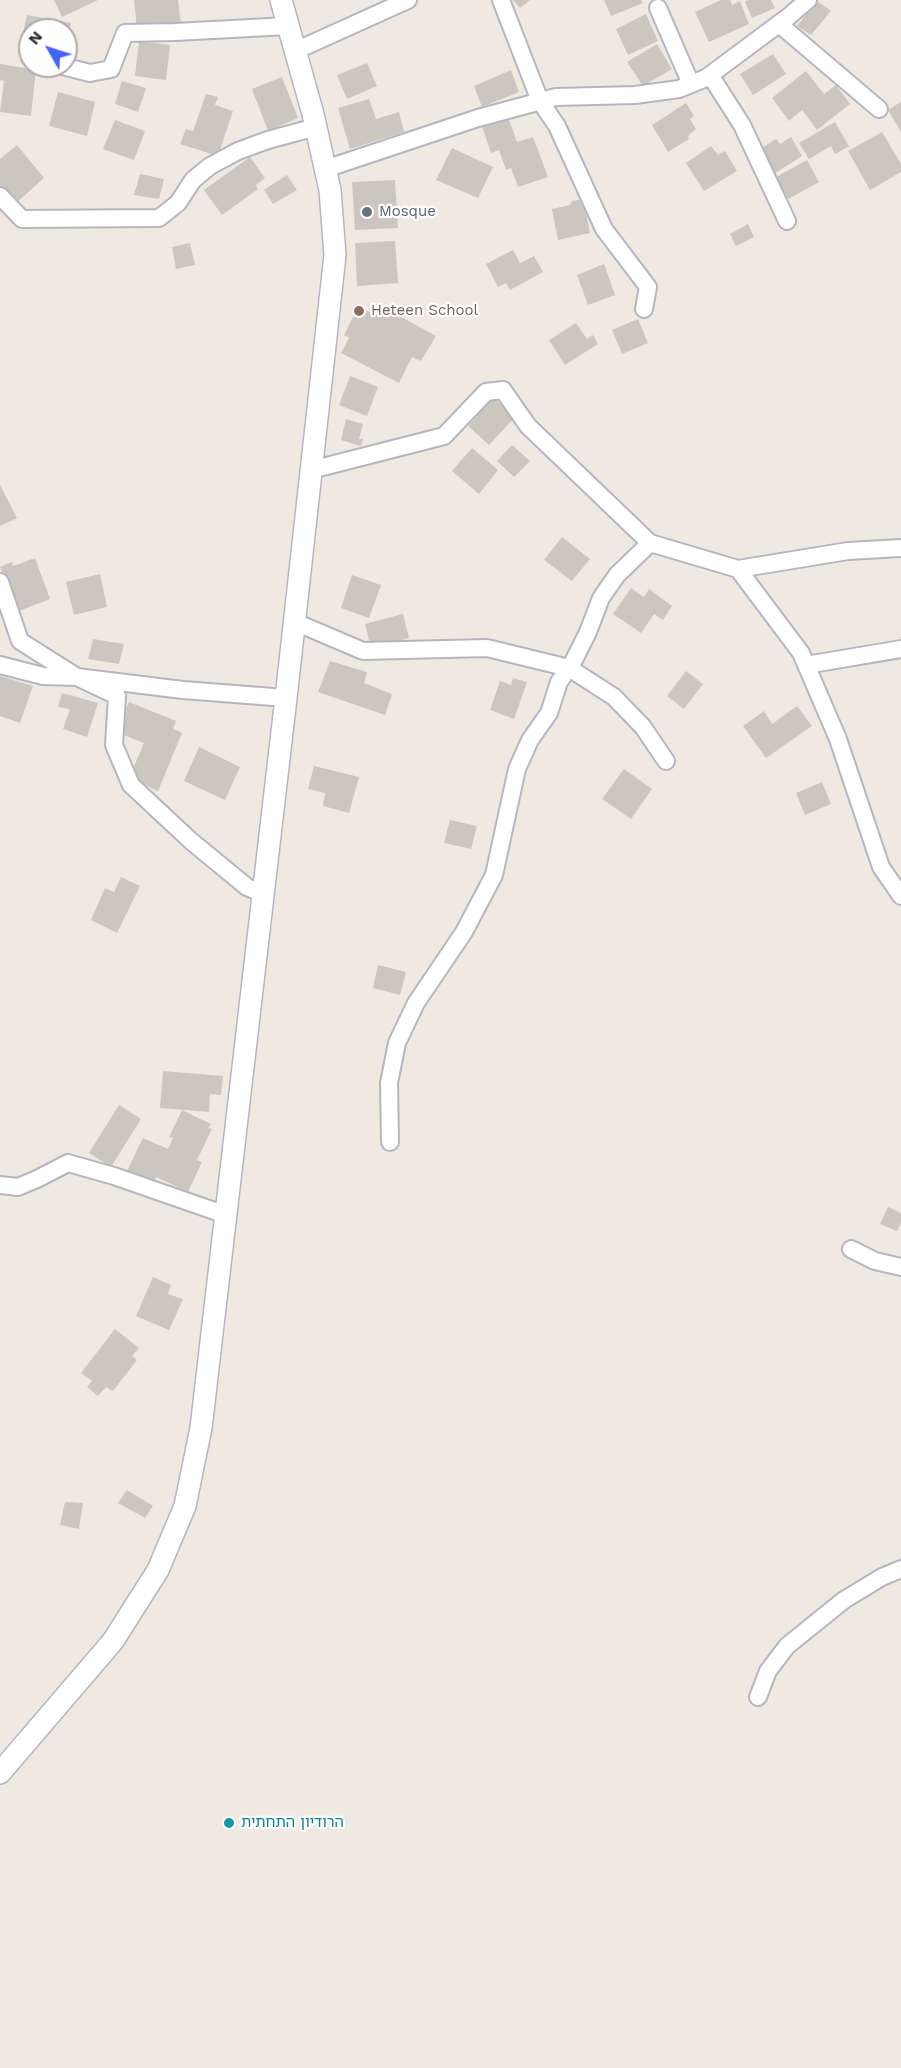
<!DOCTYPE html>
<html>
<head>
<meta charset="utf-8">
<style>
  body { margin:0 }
  #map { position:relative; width:901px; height:2068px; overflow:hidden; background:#efe9e1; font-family:"Work Sans",sans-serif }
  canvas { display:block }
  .north { position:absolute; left:18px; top:18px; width:60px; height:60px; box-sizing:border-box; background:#fff; border:2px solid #ababab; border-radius:50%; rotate:309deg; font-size:16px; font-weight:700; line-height:24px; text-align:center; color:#2e2e2e }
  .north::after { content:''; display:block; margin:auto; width:21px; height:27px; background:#4264fb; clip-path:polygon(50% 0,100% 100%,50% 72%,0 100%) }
</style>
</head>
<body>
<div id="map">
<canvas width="901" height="2068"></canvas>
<div class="north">N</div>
</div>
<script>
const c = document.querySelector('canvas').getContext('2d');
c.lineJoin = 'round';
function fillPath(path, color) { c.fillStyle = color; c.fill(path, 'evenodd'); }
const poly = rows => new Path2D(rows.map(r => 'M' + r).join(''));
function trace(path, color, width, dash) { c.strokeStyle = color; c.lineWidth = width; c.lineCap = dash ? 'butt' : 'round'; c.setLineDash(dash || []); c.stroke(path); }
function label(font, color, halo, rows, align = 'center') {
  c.font = font + ' "Work Sans","Noto Sans Hebrew",sans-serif'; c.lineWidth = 4.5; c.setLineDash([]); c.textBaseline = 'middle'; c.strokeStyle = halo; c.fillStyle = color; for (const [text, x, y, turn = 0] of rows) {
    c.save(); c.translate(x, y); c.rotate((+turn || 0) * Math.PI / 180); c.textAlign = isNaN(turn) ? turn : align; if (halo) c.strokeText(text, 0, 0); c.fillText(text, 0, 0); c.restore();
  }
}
fillPath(poly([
  [54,0,98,0,62,17],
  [134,0,178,0,181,24,137,29],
  [513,0,530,0,520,8],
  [604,0,641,0,643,3,611,16],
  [721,0,730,0,732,5,740,1,749,24,709,42,695,12],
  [748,0,771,0,775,8,752,18,745,2],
  [817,1,831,11,811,35,797,26],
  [646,14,658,41,628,55,616,29],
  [27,15,71,23,67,40,66,30,30,30,30,50,25,48,26,43,21,42],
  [139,41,170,45,166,80,135,76],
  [657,44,672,69,643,86,627,62],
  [773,54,786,74,753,95,740,74],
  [367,63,377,86,347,99,337,75],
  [0,64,36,70,31,116,0,112,4,81,0,80],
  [511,70,519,92,482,107,474,86],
  [806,71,824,94,836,85,850,104,817,130,802,110,789,121,772,98],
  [282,77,298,118,268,131,252,89],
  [122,81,146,88,138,112,115,104],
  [58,92,95,102,87,136,49,126],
  [206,94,218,97,215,105,233,111,218,156,180,144,186,129,193,131],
  [369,99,376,119,399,112,404,132,350,149,338,108],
  [901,102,901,132,888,110],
  [686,103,694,116,690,119,696,129,688,136,689,139,668,152,652,125],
  [507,114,517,142,533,137,548,177,518,187,511,168,506,170,499,150,491,153,481,123],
  [115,120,145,131,134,160,103,149],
  [835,122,849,146,835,154,831,146,809,159,799,143],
  [882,132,901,164,901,172,870,190,848,151],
  [791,137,802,156,775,173,760,149,776,139,780,144],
  [17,145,44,178,15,204,0,185,0,159],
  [711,146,718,155,725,151,737,171,704,191,686,163],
  [452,148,493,167,478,198,436,180],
  [250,157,265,178,256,185,258,189,222,215,204,190],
  [807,160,819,182,788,199,776,177],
  [140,174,164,179,159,199,134,195],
  [287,175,297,190,273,204,264,190],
  [395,180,398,228,355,230,352,182],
  [583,199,590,233,558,240,552,209,570,205,572,201],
  [748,224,754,237,736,246,730,234],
  [395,241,398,283,357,286,355,243],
  [190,243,195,265,176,269,172,247],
  [513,250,520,263,534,256,543,272,510,290,506,283,498,287,486,264],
  [604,264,615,295,588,305,577,275],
  [381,306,436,336,421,361,412,357,399,383,341,353,349,338,344,335,358,307,377,315],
  [638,319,648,343,622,354,612,330],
  [576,323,587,339,593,335,598,344,565,365,549,340],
  [350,376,378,387,367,416,339,405],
  [493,397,515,417,489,445,468,426],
  [346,419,363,424,359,439,363,439,361,446,341,440],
  [512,445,530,461,514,477,497,461],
  [472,448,498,470,479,494,452,471],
  [0,485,17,518,0,526],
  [562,537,590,559,572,581,544,560],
  [35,558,50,599,19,611,0,567,12,562,13,566],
  [100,574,107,607,74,615,66,582],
  [352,575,381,585,369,618,341,608],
  [631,588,644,597,649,589,672,606,663,620,654,614,641,633,613,614],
  [403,614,409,638,371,648,365,624],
  [93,639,124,644,119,664,88,659],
  [330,661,367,672,364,683,392,694,385,715,318,692],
  [686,671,703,684,684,709,667,696],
  [0,676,33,686,20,723,0,716],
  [513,678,527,682,514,719,490,710,500,681,511,685],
  [62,693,98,703,87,737,63,729,70,709,58,707],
  [129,702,176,721,173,729,182,733,158,791,129,778,144,743,116,732],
  [797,706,812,726,766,758,743,726,764,711,772,724],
  [199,747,240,767,225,800,184,781],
  [314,766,359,777,349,813,323,806,325,793,308,789],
  [624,769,652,789,631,819,602,799],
  [822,782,831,804,805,815,796,793],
  [450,820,477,826,471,849,444,843],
  [121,877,140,886,117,933,91,920,105,888,114,892],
  [378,965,406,972,400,995,373,988],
  [163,1071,223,1076,221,1095,210,1094,209,1112,160,1108],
  [119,1105,141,1119,111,1167,89,1153],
  [182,1110,211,1124,208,1128,212,1129,197,1160,202,1162,188,1192,156,1177,153,1185,126,1173,143,1138,168,1149,173,1138,169,1137],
  [888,1207,901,1213,901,1223,897,1231,880,1224],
  [153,1277,171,1285,168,1294,183,1299,169,1330,136,1316],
  [115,1329,139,1348,132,1356,137,1360,113,1391,106,1387,98,1396,87,1387,92,1381,81,1373],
  [127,1490,153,1506,145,1518,118,1503],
  [65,1502,83,1503,79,1529,60,1525]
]), '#cbc7bf');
const minor = poly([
  [501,0,540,101,557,126,604,229,648,287,644,309],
  [658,8,691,84],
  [779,24,879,109],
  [295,51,408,0],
  [62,66,90,73,111,69,125,33,175,32,288,26],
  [710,75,742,125,787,221],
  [325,169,478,118,556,97,635,95,679,89,706,78,788,17,808,0],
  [0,196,22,219,159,218,178,203,193,180,210,166,238,151,268,140,316,127],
  [311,470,444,436,486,392,503,390,528,426,650,543,738,569,848,551,901,548],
  [738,569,801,653,838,739,881,867,901,896],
  [0,582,20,641,77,677,183,690,286,698],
  [295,622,363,651,487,648,569,668,614,697,643,727,666,761],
  [0,665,43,676,77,677,117,696,114,745,131,785,191,841,247,887,263,894],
  [806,665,901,649],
  [390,1142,389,1083,397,1043,416,1003,464,932,494,875,517,769,530,740,549,713,559,682,573,662,588,632,601,598,617,575,650,543],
  [0,1185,18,1187,37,1179,68,1163,114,1176,226,1215],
  [851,1249,875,1261,901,1267],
  [758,1697,768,1671,787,1646,844,1600,882,1577,901,1569]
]);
const tertiary = poly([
  [0,1773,113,1641,158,1570,185,1506,201,1428,286,698,335,255,330,190,313,114,281,0]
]);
trace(minor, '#b4b7c1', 20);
trace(tertiary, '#b4b7c1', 24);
trace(minor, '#fff', 16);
trace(tertiary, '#fff', 21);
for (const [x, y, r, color] of [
  [367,212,6,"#6b7280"],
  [359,311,6,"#8d6e63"],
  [229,1823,6,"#0f9aa8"]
]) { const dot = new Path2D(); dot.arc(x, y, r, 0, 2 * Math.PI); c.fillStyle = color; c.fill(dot); trace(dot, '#fff', 2); }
label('15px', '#5b616d', '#fff', [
  ["Mosque",379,212]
], 'left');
label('15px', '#785e54', '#fff', [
  ["Heteen School",371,311]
], 'left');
label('15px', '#0d838f', '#fff', [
  ["הרודיון התחתית",241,1823]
], 'left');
</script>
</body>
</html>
